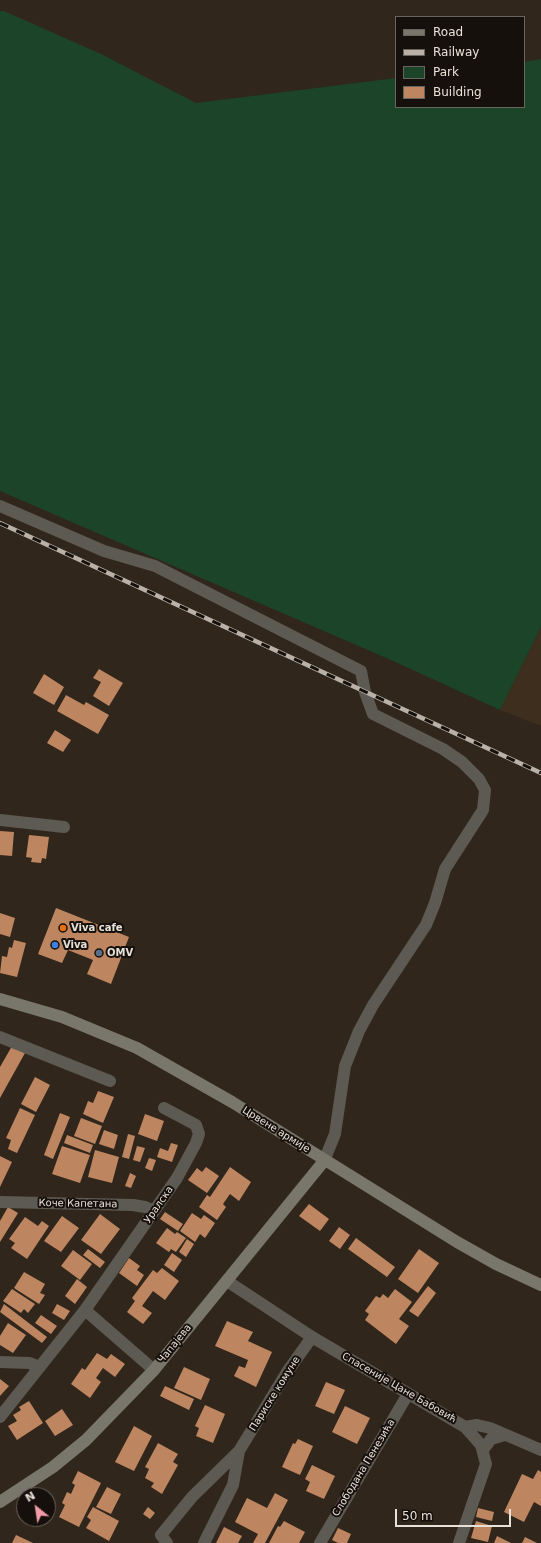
<!DOCTYPE html>
<html>
<head>
<meta charset="utf-8">
<style>
  body { margin:0 }
  #map { position:relative; width:541px; height:1543px; overflow:hidden; background:#31261b; font-family:"DejaVu Sans",sans-serif }
  canvas { display:block }
  .legend { position:absolute; left:395px; top:16px; width:130px; height:92px; box-sizing:border-box; background:#15100b; border:1px solid #69645d; margin:0; padding:5px 7px; list-style:none; font-size:12px; color:#e8e1d9 }
  .legend li { display:flex; align-items:center; gap:8px; height:20px }
  .legend b { width:20px; border:1px solid #69645d }
  .north { position:absolute; left:16px; top:1487px; width:40px; height:40px; box-sizing:border-box; background:#15100b; border:1px solid #69645d; border-radius:50%; rotate:330deg; font-size:11px; font-weight:700; line-height:16px; text-align:center; color:#e8e1d9 }
  .north::after { content:''; display:block; margin:auto; width:14px; height:18px; background:#f39aa9; clip-path:polygon(50% 0,100% 100%,50% 72%,0 100%) }
  .scale { position:absolute; left:395px; top:1509px; width:116px; height:18px; box-sizing:border-box; border:2px solid #e8e1d9; border-top:0; padding-left:5px; font-size:12px; line-height:14px; white-space:nowrap; color:#e8e1d9; -webkit-text-stroke:3px #15100b; paint-order:stroke }
</style>
</head>
<body>
<div id="map">
<canvas width="541" height="1543"></canvas>
<ul class="legend">
<li><b style="height:5px;background:#79766b"></b>Road</li>
<li><b style="height:5px;background:#bab2a9"></b>Railway</li>
<li><b style="height:11px;background:#1b4429"></b>Park</li>
<li><b style="height:11px;background:#bd8660"></b>Building</li>
</ul>
<div class="north">N</div>
<div class="scale">50 m</div>
</div>
<script>
const c = document.querySelector('canvas').getContext('2d');
c.lineJoin = 'round';
function fillPath(path, color) { c.fillStyle = color; c.fill(path, 'evenodd'); }
const poly = rows => new Path2D(rows.map(r => 'M' + r).join(''));
function trace(path, color, width, dash) { c.strokeStyle = color; c.lineWidth = width; c.lineCap = dash ? 'butt' : 'round'; c.setLineDash(dash || []); c.stroke(path); }
function label(font, color, halo, rows, align = 'center') {
  c.font = font + ' "DejaVu Sans",sans-serif'; c.lineWidth = 4; c.setLineDash([]); c.textBaseline = 'middle'; c.strokeStyle = halo; c.fillStyle = color; for (const [text, x, y, turn = 0] of rows) {
    c.save(); c.translate(x, y); c.rotate((+turn || 0) * Math.PI / 180); c.textAlign = isNaN(turn) ? turn : align; if (halo) c.strokeText(text, 0, 0); c.fillText(text, 0, 0); c.restore();
  }
}
fillPath(poly([
  [541,627,541,726,500,710]
]), '#3d2e1d');
fillPath(poly([
  [0,11,4,11,101,54,196,103,396,78,396,107,524,107,524,62,541,59,541,627,500,710,391,660,0,491]
]), '#1b4429');
fillPath(poly([
  [99,669,123,683,109,706,93,696,101,682,93,678],
  [44,674,64,687,54,705,33,693],
  [66,695,84,705,86,702,109,715,98,734,57,711],
  [55,730,71,740,63,752,47,743],
  [0,831,14,832,12,856,0,855],
  [29,835,49,837,46,859,42,858,41,863,31,862,32,858,26,857],
  [56,908,129,937,111,984,87,974,93,960,68,950,62,963,38,954],
  [0,913,15,918,10,937,0,934],
  [14,940,26,943,17,977,0,973,2,956,7,957,9,947,12,948],
  [12,1046,25,1053,0,1098,0,1067],
  [35,1077,50,1085,36,1112,21,1104],
  [98,1091,114,1097,103,1123,83,1114,88,1101,93,1103],
  [20,1108,35,1115,17,1153,8,1149,11,1140,6,1138],
  [60,1113,70,1117,53,1159,44,1155],
  [145,1114,164,1121,157,1141,138,1134],
  [81,1118,102,1126,95,1144,74,1136],
  [104,1130,118,1135,114,1149,99,1144],
  [128,1134,135,1136,129,1159,122,1157],
  [67,1135,93,1145,90,1153,64,1143],
  [171,1143,178,1145,172,1162,157,1157,160,1148,168,1151],
  [62,1146,90,1155,80,1183,52,1174],
  [137,1146,145,1148,140,1162,133,1160],
  [95,1150,119,1157,112,1183,88,1177],
  [0,1156,12,1162,0,1187],
  [149,1158,156,1160,152,1171,145,1168],
  [206,1167,219,1176,207,1193,188,1180,197,1168,202,1172],
  [230,1167,251,1182,239,1201,230,1194,223,1204,226,1207,217,1220,199,1207,207,1195,210,1197],
  [130,1173,136,1176,131,1188,125,1186],
  [309,1204,329,1219,320,1231,299,1216],
  [8,1207,18,1213,0,1242,0,1221],
  [165,1212,183,1224,178,1231,160,1219],
  [192,1213,201,1219,204,1215,215,1223,205,1238,200,1234,195,1242,180,1231],
  [100,1214,120,1229,101,1254,81,1240],
  [62,1216,79,1228,61,1252,44,1241],
  [25,1217,38,1226,42,1221,49,1226,27,1259,11,1248,15,1243,9,1239],
  [339,1227,350,1235,340,1249,329,1241],
  [167,1228,175,1234,177,1232,186,1238,176,1252,171,1249,169,1252,156,1243],
  [356,1238,395,1267,387,1277,348,1249],
  [187,1239,194,1244,186,1257,179,1252],
  [88,1249,105,1262,100,1268,83,1255],
  [419,1249,439,1263,418,1293,398,1279],
  [73,1250,92,1264,80,1280,61,1266],
  [172,1253,182,1260,174,1272,164,1265],
  [129,1258,140,1266,137,1270,144,1275,137,1286,119,1273],
  [162,1268,179,1281,165,1300,153,1291,142,1306,152,1313,143,1324,127,1312,135,1301,132,1298,153,1270,157,1273],
  [24,1272,45,1284,40,1293,45,1295,39,1304,14,1288],
  [77,1279,87,1287,75,1304,65,1296],
  [428,1286,436,1293,418,1317,409,1311],
  [12,1289,35,1304,28,1313,24,1309,21,1313,3,1301],
  [395,1289,412,1302,399,1319,409,1326,396,1344,365,1320,369,1314,365,1311,376,1296,380,1298,383,1294,388,1298],
  [4,1304,47,1337,42,1343,0,1312],
  [57,1304,70,1311,64,1320,52,1313],
  [41,1315,57,1326,51,1334,35,1323],
  [227,1321,253,1332,248,1341,272,1352,256,1387,234,1376,239,1366,245,1368,248,1360,215,1346],
  [8,1323,26,1335,13,1353,0,1345,0,1336],
  [97,1353,107,1359,111,1354,125,1364,115,1377,103,1368,96,1378,101,1382,90,1398,71,1384,82,1368,85,1370],
  [184,1367,210,1379,201,1400,174,1388],
  [0,1379,9,1386,0,1396],
  [326,1382,345,1390,334,1414,315,1406],
  [165,1386,194,1399,189,1410,160,1396],
  [29,1401,43,1423,17,1440,8,1426,17,1421,13,1415,21,1410,19,1407],
  [205,1405,225,1414,213,1443,196,1436,199,1428,195,1426],
  [345,1406,370,1418,357,1444,332,1432],
  [62,1409,73,1425,55,1436,45,1421],
  [134,1426,152,1436,134,1471,115,1462],
  [298,1439,313,1446,300,1475,282,1467,293,1443,295,1444],
  [158,1443,178,1454,173,1462,178,1465,162,1494,151,1487,154,1483,145,1478,149,1469,145,1467],
  [312,1465,335,1476,324,1499,306,1491,310,1482,305,1479],
  [538,1470,541,1472,541,1506,534,1502,524,1522,504,1512,522,1474,533,1479],
  [78,1471,101,1483,79,1527,59,1517,65,1505,62,1503,67,1492,71,1494,75,1485,72,1483],
  [107,1487,121,1494,111,1514,96,1507],
  [275,1493,288,1500,265,1543,253,1543,258,1534,235,1522,247,1498,267,1508],
  [93,1507,119,1521,109,1541,86,1528,91,1520,87,1517],
  [148,1507,155,1513,150,1519,143,1514],
  [478,1508,494,1512,492,1521,476,1517],
  [284,1521,305,1532,299,1543,269,1543,278,1526,280,1527],
  [476,1521,492,1526,488,1542,471,1538],
  [224,1527,242,1536,238,1543,216,1543],
  [338,1528,351,1534,347,1543,338,1543,332,1540],
  [16,1535,33,1543,12,1543],
  [497,1536,511,1543,494,1543],
  [525,1537,537,1543,522,1543]
]), '#bd8660');
trace(poly([
  [0,506,104,551,155,566,361,671,365,692,373,714,443,749,462,762,479,779,485,790,483,810,445,869,435,903,426,925,373,1005,359,1031,345,1066,335,1134,324,1161],
  [0,820,64,827],
  [0,1037,110,1081],
  [0,1202,133,1205,145,1207,154,1211],
  [227,1281,312,1337,465,1427,474,1437,481,1445,486,1464,459,1543],
  [85,1310,177,1178,196,1143,199,1134,196,1125,164,1108],
  [0,1362,29,1363,40,1367],
  [0,1417,85,1310,154,1370],
  [465,1427,477,1425,490,1428,541,1450],
  [483,1450,491,1439,505,1435],
  [167,1543,161,1535,192,1497,239,1451,287,1372,312,1337],
  [204,1543,233,1485,239,1451],
  [320,1543,408,1394]
]), '#5d5a53', 12);
trace(poly([
  [0,999,62,1017,137,1048,232,1102,457,1242,496,1264,541,1285],
  [0,1502,53,1467,86,1440,154,1370,324,1161]
]), '#79766b', 12);
const rail = poly([
  [0,523,541,773]
]);
trace(rail, '#bab2a9', 4.5);
trace(rail, '#15100b', 3, [9]);
for (const [x, y, r, color] of [
  [63,928,4,"#e8710a"],
  [55,945,4,"#3f7fe0"],
  [99,953,4,"#5c6f8a"]
]) { const dot = new Path2D(); dot.arc(x, y, r, 0, 2 * Math.PI); c.fillStyle = color; c.fill(dot); trace(dot, '#15100b', 1.5); }
label('bold 10px', '#e8e1d9', '#15100b', [
  ["Viva cafe",71,928],
  ["Viva",63,945],
  ["OMV",107,953]
], 'left');
label('10px', '#e8e1d9', '#15100b', [
  ["Црвене армије",276,1130,32],
  ["Коче Капетана",78,1204,1],
  ["Уралска",159,1205,-55],
  ["Чапајева",175,1344,-51],
  ["Спасеније Цане Бабовић",399,1388,30],
  ["Париске комуне",275,1394,-58],
  ["Слободана Пенезића",364,1468,-59]
]);
</script>
</body>
</html>
